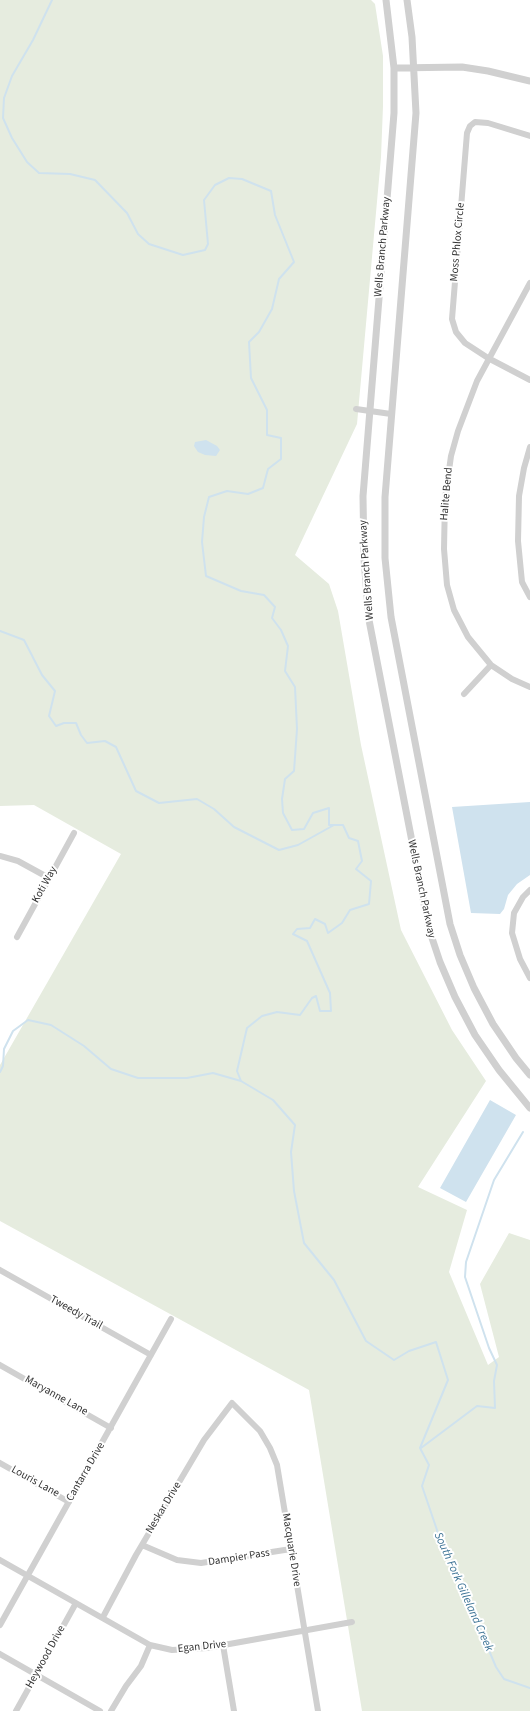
<!DOCTYPE html>
<html>
<head>
<meta charset="utf-8">
<style>
  body { margin:0 }
  canvas { display:block; background:#fff }
</style>
</head>
<body>
<canvas width="530" height="1711"></canvas>
<script>
const c = document.querySelector('canvas').getContext('2d');
c.lineJoin = 'round';
function fillPath(path, color) { c.fillStyle = color; c.fill(path, 'evenodd'); }
const poly = rows => new Path2D(rows.map(r => 'M' + r).join(''));
function trace(path, color, width, dash) { c.strokeStyle = color; c.lineWidth = width; c.lineCap = dash ? 'butt' : 'round'; c.setLineDash(dash || []); c.stroke(path); }
function label(font, color, halo, rows, align = 'center') {
  c.font = font + ' "Source Sans 3",sans-serif'; c.lineWidth = 4; c.setLineDash([]); c.textBaseline = 'middle'; c.strokeStyle = halo; c.fillStyle = color; for (const [text, x, y, turn = 0] of rows) {
    c.save(); c.translate(x, y); c.rotate((+turn || 0) * Math.PI / 180); c.textAlign = isNaN(turn) ? turn : align; if (halo) c.strokeText(text, 0, 0); c.fillText(text, 0, 0); c.restore();
  }
}
fillPath(poly([
  [0,0,371,0,375,4,383,56,383,106,381,157,357,424,295,555,329,584,338,611,361,745,401,930,452,1030,486,1081,418,1187,467,1210,449,1272,488,1365,499,1357,480,1284,509,1233,530,1240,530,1711,362,1711,309,1390,0,1221,0,1065,121,854,34,805,0,806]
]), '#e6ecdf');
fillPath(poly([
  [206,440,217,446,220,450,216,456,205,455,198,452,194,446,195,442],
  [530,802,530,875,517,884,508,895,504,909,500,914,471,913,452,807],
  [490,1100,516,1115,466,1202,440,1188]
]), '#cfe2ee');
trace(poly([
  [52,0,33,40,12,76,4,98,3,118,12,138,27,162,39,173,70,174,95,180,127,213,138,234,149,244,183,255,205,250,208,244,204,200,215,185,229,178,242,179,271,191,275,215,294,262,279,279,272,309,259,332,249,342,251,378,267,410,267,435,281,438,281,459,268,469,263,488,248,494,227,491,209,497,204,517,202,542,206,576,241,591,264,595,275,607,272,618,281,630,288,646,285,671,295,687,297,729,294,771,285,779,282,799,283,813,292,830,304,829,313,813,329,808,329,825,343,825,349,838,358,841,362,861,356,869,371,881,369,904,350,910,342,923,328,933,325,924,315,919,310,928,297,929,293,934,307,941,330,993,331,1011,320,1011,316,996,312,998,300,1015,277,1012,262,1016,247,1028,237,1071,241,1081,273,1100,295,1125,291,1152,294,1191,304,1243,334,1280,366,1341,394,1360,409,1351,436,1342,448,1380,420,1448,429,1465,422,1486,437,1530,439,1542,446,1549,496,1667,504,1679,530,1688],
  [0,631,24,640,42,675,55,691,49,716,56,726,64,723,76,723,81,735,87,743,105,741,116,747,136,791,159,803,197,799,214,809,234,827,279,850,298,845,334,825],
  [0,1072,3,1066,4,1049,13,1031,28,1020,51,1025,84,1046,111,1069,138,1078,187,1078,213,1073,241,1081],
  [421,1448,477,1406,495,1408,494,1381,497,1365,489,1348,465,1277,466,1262,494,1180,523,1132]
]), '#cfe2ee', 2);
trace(poly([
  [530,136,488,123,475,122,470,126,467,133,452,319,456,332,465,343,488,358,530,380],
  [530,283,477,381,458,431,451,456,445,499,444,549,447,585,454,610,468,637,491,665,512,679,530,687],
  [356,409,391,414],
  [530,447,524,468,519,496,518,541,522,582,530,597],
  [464,694,491,665],
  [0,856,18,861,49,878],
  [530,890,523,897,514,913,512,933,520,959,530,978],
  [17,937,74,833],
  [0,1270,151,1355],
  [0,1365,111,1428],
  [0,1463,69,1502],
  [142,1545,177,1560,201,1563,291,1549],
  [0,1560,150,1645,172,1650,207,1648,352,1622],
  [103,1617,136,1555,204,1440,232,1403,260,1431,270,1448,277,1465,318,1711],
  [0,1625,171,1319],
  [223,1645,234,1711],
  [0,1654,100,1711],
  [16,1711,76,1603],
  [111,1711,126,1686,141,1666,150,1645]
]), '#d0d0d0', 6);
trace(poly([
  [386,0,394,68,394,113,363,496,364,559,369,620,429,929,440,962,455,997,475,1035,499,1070,530,1108],
  [407,0,412,37,416,113,385,497,385,558,391,617,450,924,460,955,474,988,493,1024,516,1058,530,1075],
  [394,68,462,67,488,71,530,81]
]), '#d0d0d0', 7);
label('11px', '#333', '#fff', [
  ["Moss Phlox Circle",458,242,-85],
  ["Wells Branch Parkway",383,247,-85],
  ["Halite Bend",447,494,-85],
  ["Wells Branch Parkway",367,570,-94],
  ["Koti Way",45,885,-61],
  ["Wells Branch Parkway",421,889,78],
  ["Tweedy Trail",76,1313,29],
  ["Maryanne Lane",56,1396,29],
  ["Cantarra Drive",86,1472,-60],
  ["Louris Lane",35,1482,29],
  ["Neskar Drive",164,1508,-59],
  ["Macquarie Drive",291,1550,81],
  ["Dampier Pass",239,1558,-9],
  ["Egan Drive",202,1647,-6],
  ["Heywood Drive",46,1657,-61]
]);
label('italic 12px', '#3f7597', '#fff', [
  ["South Fork Gilleland Creek",463,1592,66]
]);
</script>
</body>
</html>
